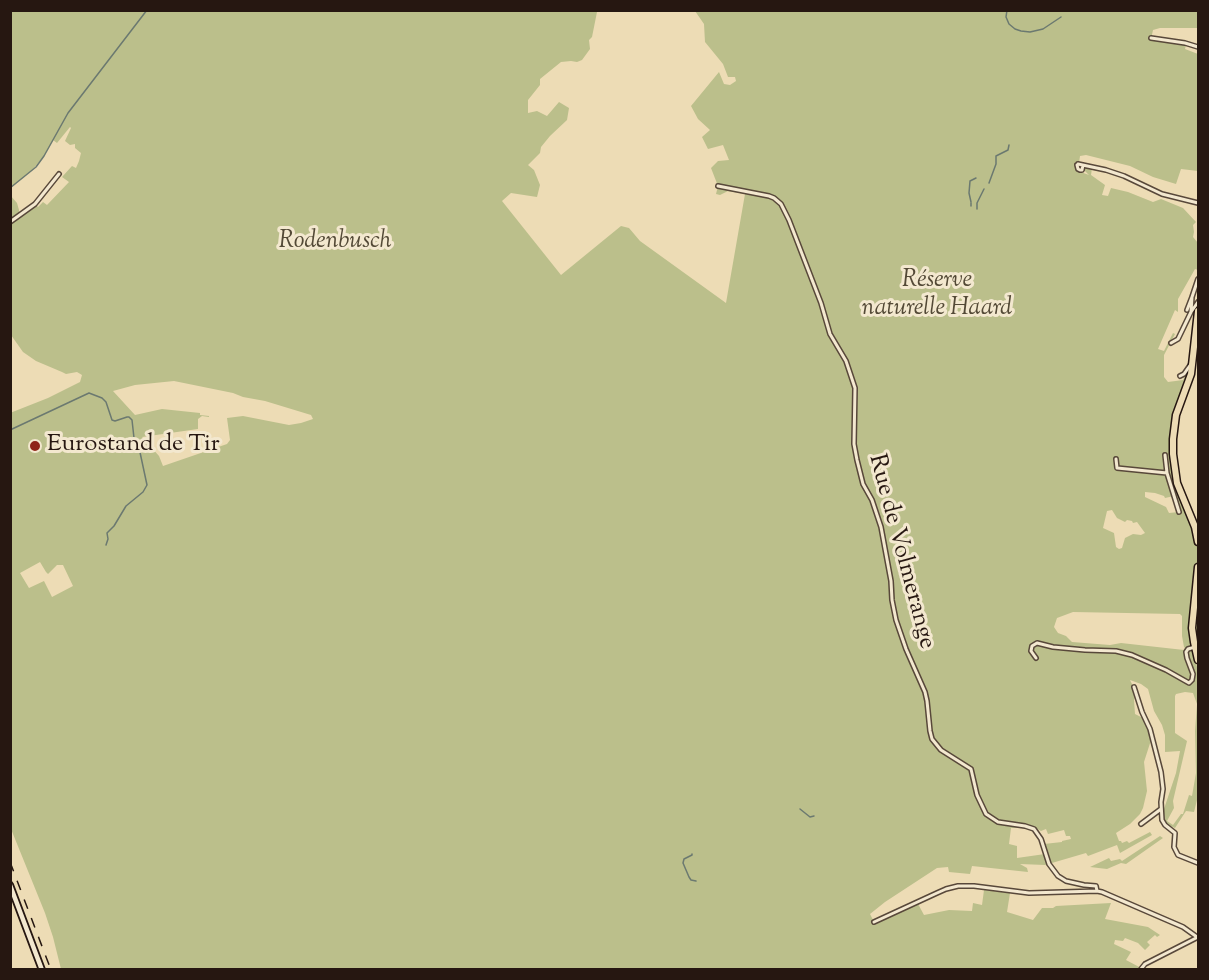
<!DOCTYPE html>
<html>
<head>
<meta charset="utf-8">
<style>
  body { margin:0 }
  #map { position:relative; width:1209px; height:980px; overflow:hidden; background:#eddcb5; font-family:"Sorts Mill Goudy",serif }
  canvas { display:block }
  .frame { position:absolute; inset:0; border:12px solid #261711; pointer-events:none }
</style>
</head>
<body>
<div id="map">
<canvas width="1209" height="980"></canvas>
<div class="frame"></div>
</div>
<script>
const c = document.querySelector('canvas').getContext('2d');
c.lineJoin = 'round';
function fillPath(path, color) { c.fillStyle = color; c.fill(path, 'evenodd'); }
const poly = rows => new Path2D(rows.map(r => 'M' + r).join(''));
function trace(path, color, width, dash) { c.strokeStyle = color; c.lineWidth = width; c.lineCap = dash ? 'butt' : 'round'; c.setLineDash(dash || []); c.stroke(path); }
function label(font, color, halo, rows, align = 'center') {
  c.font = font + ' "Sorts Mill Goudy",serif'; c.lineWidth = 6; c.setLineDash([]); c.textBaseline = 'middle'; c.strokeStyle = halo; c.fillStyle = color; for (const [text, x, y, turn = 0] of rows) {
    c.save(); c.translate(x, y); c.rotate((+turn || 0) * Math.PI / 180); c.textAlign = isNaN(turn) ? turn : align; if (halo) c.strokeText(text, 0, 0); c.fillText(text, 0, 0); c.restore();
  }
}
fillPath(poly([
  [593,10,597,12,592,37,589,40,590,49,582,60,577,62,571,61,561,62,540,79,540,85,528,100,528,113,537,111,547,116,559,102,569,108,567,120,550,136,541,147,540,153,528,165,534,170,540,185,537,197,511,193,502,201,561,275,621,226,629,228,640,241,726,303,745,194,728,191,720,195,716,194,718,186,711,168,718,161,729,160,723,145,708,149,702,137,710,130,698,119,691,106,719,72,724,84,730,85,736,81,735,77,728,77,723,64,705,42,704,24,695,11,1198,11,1198,28,1160,28,1153,30,1151,39,1186,45,1185,49,1198,54,1198,171,1181,169,1176,184,1153,177,1130,166,1086,155,1080,156,1079,163,1076,165,1078,171,1089,175,1083,169,1084,166,1092,168,1091,175,1105,185,1102,195,1108,196,1111,188,1128,192,1153,202,1161,199,1183,208,1196,222,1193,225,1194,232,1193,237,1198,243,1198,270,1195,269,1178,299,1178,312,1175,310,1158,349,1164,351,1173,333,1175,334,1164,355,1164,377,1168,382,1183,380,1191,365,1176,415,1174,465,1198,538,1198,650,1193,650,1198,671,1198,796,1194,812,1186,811,1175,828,1166,824,1164,821,1163,812,1176,773,1180,751,1165,752,1165,735,1162,725,1154,711,1148,689,1141,684,1130,680,1136,692,1134,700,1135,714,1145,719,1152,737,1144,762,1147,791,1143,808,1140,814,1130,824,1116,833,1119,841,1121,841,1122,843,1127,841,1129,843,1150,832,1152,835,1120,853,1117,845,1088,856,1086,853,1045,865,1020,864,1027,868,1028,872,972,866,970,874,949,872,948,867,937,868,885,902,870,914,874,922,917,902,924,915,949,910,972,911,973,903,982,905,984,890,1010,893,1007,912,1033,920,1042,908,1053,908,1056,906,1111,903,1105,919,1148,927,1160,935,1157,937,1155,935,1147,942,1150,945,1145,950,1138,943,1125,938,1123,941,1115,940,1114,944,1131,952,1126,960,1143,969,61,969,53,937,45,913,11,829,10,413,48,398,80,382,82,375,77,372,66,374,62,372,36,361,23,352,11,335,10,195,17,203,19,210,19,216,35,204,38,207,43,202,47,205,69,182,62,177,72,166,76,168,79,161,81,153,75,148,75,144,70,145,65,141,71,128,70,127,57,143,53,140,44,156,33,169,11,188,10,11],
  [174,381,233,393,243,397,265,401,311,415,313,419,301,423,289,425,243,416,227,418,230,440,227,444,163,466,159,456,142,437,198,429,198,419,202,416,209,417,209,416,200,415,200,413,162,409,135,415,113,391,135,385],
  [1145,492,1155,493,1164,496,1165,498,1174,496,1179,512,1169,513,1166,507,1145,497],
  [1112,510,1117,518,1125,522,1127,520,1132,521,1133,523,1137,522,1145,533,1141,535,1133,534,1125,538,1122,548,1119,549,1116,547,1114,533,1103,528,1107,511],
  [40,562,46,572,48,574,57,565,63,565,73,586,52,597,44,581,29,588,20,573],
  [1073,612,1180,614,1182,616,1182,636,1184,647,1185,648,1184,650,1121,643,1110,645,1072,642,1066,636,1058,633,1054,627,1057,618],
  [1185,692,1193,693,1197,704,1195,731,1196,773,1192,796,1189,795,1183,814,1181,814,1173,825,1167,821,1174,808,1173,801,1187,741,1175,733,1175,696,1176,694],
  [1025,826,1032,826,1041,831,1046,829,1048,834,1064,830,1066,836,1070,836,1071,839,1062,841,1062,842,1044,844,1045,854,1017,858,1017,846,1009,844,1011,828,1022,828],
  [1160,836,1163,838,1126,864,1121,863,1107,869,1090,867,1109,858,1111,861,1120,859,1122,861]
]), '#bbbf8b');
trace(poly([
  [1007,10,1006,17,1009,24,1015,29,1021,31,1030,32,1043,29,1061,17],
  [989,183,996,164,996,156,1008,150,1009,145],
  [10,188,36,167,44,156,68,113,147,10],
  [971,202,969,193,970,181,976,178],
  [971,203,971,206],
  [977,209,977,203,984,189],
  [10,430,89,393,102,398,106,402,112,420,115,421,127,417,129,417,132,420,134,438,138,443,147,485,143,492,126,506,114,526,107,533,108,539,106,545],
  [800,809,810,817,814,816],
  [692,854,692,855,684,859,683,863,689,877,691,880,696,881]
]), '#6b7970', 1.5);
const minor = poly([
  [1151,38,1185,43,1198,47],
  [1078,164,1106,170,1124,176,1162,194,1198,203],
  [1077,165,1078,169,1080,170,1082,170,1083,165],
  [718,186,769,196,774,198,781,204,789,220,821,303,830,334,846,361,855,388,854,444,857,460,863,484,872,500,881,527,891,581,892,600,896,620,906,649,925,692,927,701,930,731,932,739,941,750,971,769,977,795,986,814,998,822,1025,826,1034,829,1041,839,1049,864,1058,876,1066,881,1084,885,1096,886,1097,891],
  [10,222,35,204,59,174],
  [1192,297,1198,279],
  [1187,310,1192,297,1191,312,1198,302],
  [1171,343,1178,339,1191,312],
  [1180,376,1184,374,1191,364],
  [1165,455,1167,473,1179,512],
  [1116,459,1117,468,1167,473],
  [1036,658,1031,651,1032,646,1037,643,1053,647,1085,650,1116,651,1132,655,1166,670,1189,683,1192,680,1193,674,1187,658,1186,652,1188,649,1195,647],
  [1134,687,1142,712,1150,729,1161,772,1163,789,1161,802,1162,820,1165,825,1175,833,1174,847,1178,855,1198,863],
  [1141,824,1161,809],
  [874,922,937,893,946,889,958,886,974,886,1029,893,1097,891,1102,892,1183,927,1197,937],
  [1141,969,1145,964,1198,937]
]);
const secondary = poly([
  [10,885,42,970]
]);
const primary = poly([
  [1198,311,1191,374,1176,415,1173,439,1173,454,1177,483,1195,527,1198,542],
  [1198,567,1192,628,1194,642,1198,660]
]);
trace(minor, '#58483a', 6);
trace(secondary, '#261711', 8);
trace(primary, '#261711', 9);
trace(minor, '#f3e8cf', 3);
trace(secondary, '#f3e8cf', 4.5);
trace(primary, '#eddcb5', 6);
trace(poly([
  [10,862,51,970]
]), '#261711', 1.5, [10, 10]);
for (const [x, y, r, color] of [
  [35,446,6,"#8f2418"]
]) { const dot = new Path2D(); dot.arc(x, y, r, 0, 2 * Math.PI); c.fillStyle = color; c.fill(dot); trace(dot, '#f3e8cf', 2); }
label('italic 24px', '#534936', '#f3e8cf', [
  ["Rodenbusch",335,243],
  ["Réserve",937,282],
  ["naturelle Haard",937,310]
]);
label('24px', '#261711', '#f3e8cf', [
  ["Eurostand de Tir",47,446]
], 'left');
label('24px', '#261711', '#f3e8cf', [
  ["Rue de Volmerange",900,552,75]
]);
</script>
</body>
</html>
